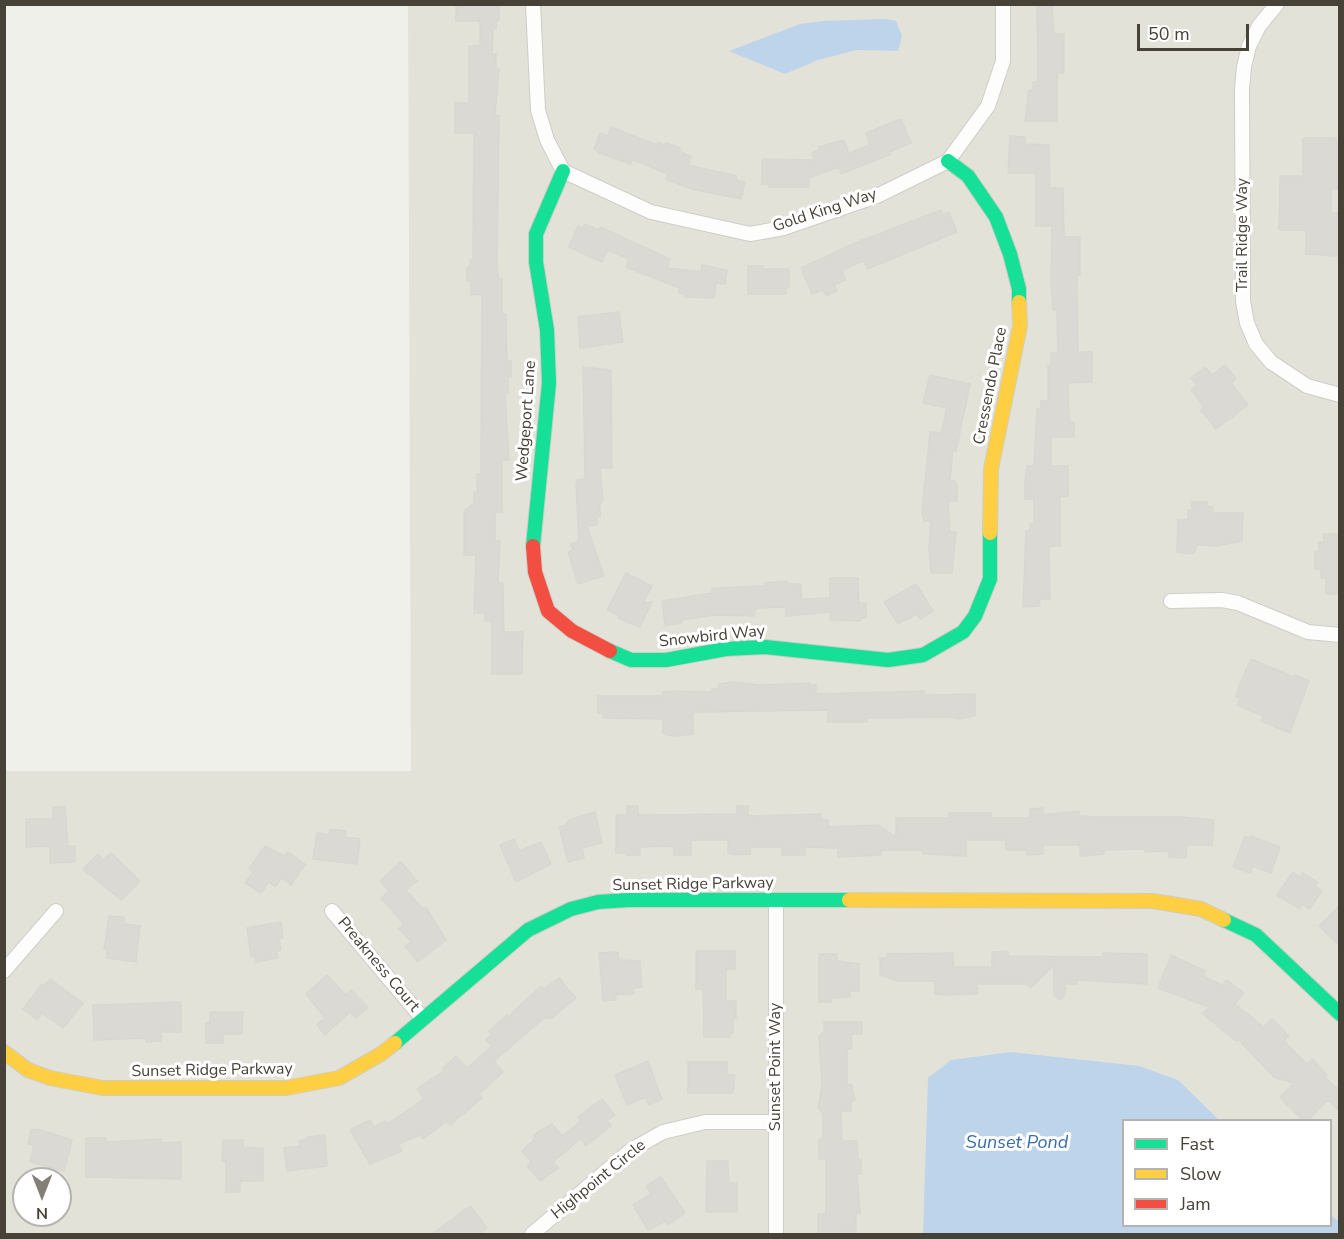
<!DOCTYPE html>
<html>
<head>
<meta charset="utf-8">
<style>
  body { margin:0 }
  #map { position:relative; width:1344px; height:1239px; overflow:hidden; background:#f0f0eb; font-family:"Nunito Sans",sans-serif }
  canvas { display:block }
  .frame { position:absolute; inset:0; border:6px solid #464237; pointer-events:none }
  .legend { position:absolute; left:1122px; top:1119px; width:210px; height:108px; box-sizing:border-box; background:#fff; border:2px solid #b5b3af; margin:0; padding:8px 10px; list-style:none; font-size:18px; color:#464237 }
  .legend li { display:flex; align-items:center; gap:12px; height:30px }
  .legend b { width:30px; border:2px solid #b5b3af }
  .north { position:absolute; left:12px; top:1167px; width:60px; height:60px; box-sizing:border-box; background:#fff; border:2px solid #b5b3af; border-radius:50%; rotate:180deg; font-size:16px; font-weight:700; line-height:24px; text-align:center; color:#464237 }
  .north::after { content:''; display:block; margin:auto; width:21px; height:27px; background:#827f76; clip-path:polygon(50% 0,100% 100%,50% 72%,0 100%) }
  .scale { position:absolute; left:1137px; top:24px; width:112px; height:27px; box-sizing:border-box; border:3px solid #464237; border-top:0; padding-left:8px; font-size:18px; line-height:21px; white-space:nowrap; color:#464237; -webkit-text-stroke:4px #fff; paint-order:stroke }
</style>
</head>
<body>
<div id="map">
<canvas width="1344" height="1239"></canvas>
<div class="frame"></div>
<ul class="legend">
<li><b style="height:8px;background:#16e098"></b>Fast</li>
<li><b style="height:8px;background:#ffcf43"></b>Slow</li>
<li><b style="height:8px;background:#f24e42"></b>Jam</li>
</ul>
<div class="north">N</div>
<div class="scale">50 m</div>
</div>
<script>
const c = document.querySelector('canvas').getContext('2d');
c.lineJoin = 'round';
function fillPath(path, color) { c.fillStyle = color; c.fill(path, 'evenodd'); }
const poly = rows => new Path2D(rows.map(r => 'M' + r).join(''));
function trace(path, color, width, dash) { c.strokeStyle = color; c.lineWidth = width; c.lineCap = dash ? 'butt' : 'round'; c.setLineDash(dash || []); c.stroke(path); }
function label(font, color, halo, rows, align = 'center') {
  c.font = font + ' "Nunito Sans",sans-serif'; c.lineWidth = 6; c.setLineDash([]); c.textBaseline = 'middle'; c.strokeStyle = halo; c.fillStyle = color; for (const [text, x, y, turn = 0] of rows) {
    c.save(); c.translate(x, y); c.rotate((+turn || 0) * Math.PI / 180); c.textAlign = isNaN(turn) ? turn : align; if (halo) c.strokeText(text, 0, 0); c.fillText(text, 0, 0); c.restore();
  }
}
fillPath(poly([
  [408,5,1339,5,1339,1234,5,1234,5,771,411,771],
  [1124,1120,1330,1120,1330,1226,1124,1226],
  [24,1179,60,1179,60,1215,24,1215]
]), '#e3e2d9');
fillPath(poly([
  [886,19,896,21,902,36,898,51,856,50,818,60,785,74,729,51,800,24,823,21],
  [1011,1052,1139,1066,1178,1080,1219,1120,1124,1120,1124,1226,1330,1226,1331,1215,1339,1222,1339,1234,923,1234,928,1078,951,1060]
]), '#bed4eb');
const building = poly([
  [456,4,499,4,499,21,496,21,496,29,493,29,492,54,496,54,496,69,499,69,495,116,499,116,497,267,498,279,502,279,502,314,506,314,507,361,511,361,511,377,508,377,508,393,505,393,509,460,502,460,502,512,495,512,495,541,500,541,498,583,503,583,504,632,523,632,522,674,492,674,492,621,485,621,485,613,474,613,476,555,464,555,464,511,474,503,474,492,477,492,477,474,481,474,482,294,471,295,471,281,467,281,467,268,470,268,470,260,473,260,474,133,455,133,455,103,469,103,469,46,480,46,480,21,456,21,456,4],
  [1037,4,1052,4,1054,34,1064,34,1064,73,1057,73,1057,121,1025,121,1029,90,1033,90,1033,82,1038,82,1037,4],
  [901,119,911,143,890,152,891,154,841,174,839,167,809,178,809,187,769,187,769,184,762,184,762,159,815,160,812,153,819,150,818,147,844,140,849,153,870,145,866,133,901,119],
  [611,127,657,145,658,142,665,145,666,143,680,148,679,151,691,157,688,165,737,176,736,180,745,182,741,199,691,189,666,179,668,174,639,162,632,160,630,164,600,153,594,149,600,133,608,136,611,127],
  [1010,136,1025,137,1025,144,1049,145,1050,188,1063,188,1064,237,1080,237,1080,275,1077,275,1078,352,1092,352,1092,382,1068,383,1069,422,1074,422,1074,437,1051,437,1051,466,1068,466,1068,496,1060,496,1060,546,1049,546,1050,599,1039,599,1040,606,1023,607,1026,531,1030,531,1030,524,1034,524,1034,499,1025,499,1025,482,1027,466,1034,466,1037,409,1041,409,1041,401,1048,401,1048,366,1051,366,1051,353,1058,353,1057,310,1053,310,1051,283,1052,226,1036,226,1036,173,1008,173,1010,136],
  [1303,138,1336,138,1336,144,1340,144,1340,189,1331,189,1331,213,1340,213,1340,253,1337,256,1306,254,1306,230,1279,230,1280,176,1303,176,1303,138],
  [941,210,943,215,949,212,957,232,867,269,863,261,842,270,846,280,834,285,837,291,826,296,823,290,812,294,801,268,855,243,941,210],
  [585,224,599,230,600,227,670,259,667,268,701,272,702,265,727,270,725,284,716,283,714,298,685,297,685,294,679,293,679,288,626,267,629,259,607,250,602,262,569,247,578,226,583,228,585,224],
  [748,266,763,266,763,269,789,269,789,287,786,287,786,294,748,294,748,266],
  [619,312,623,342,580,348,578,317,619,312],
  [1225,365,1236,379,1231,383,1248,405,1216,429,1201,410,1204,407,1191,390,1197,385,1191,378,1205,367,1212,375,1225,365],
  [583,367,611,370,612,468,600,468,603,501,600,504,600,517,597,517,597,525,587,526,604,576,578,584,568,552,573,550,570,544,579,541,576,486,577,480,585,479,583,367],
  [930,375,970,384,956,451,953,450,950,481,955,481,957,485,957,501,948,501,950,532,956,532,952,573,931,573,929,548,931,521,924,521,922,512,930,432,941,433,947,408,923,403,930,375],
  [1192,502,1207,502,1206,506,1213,507,1213,513,1243,513,1242,541,1216,546,1196,545,1195,551,1191,554,1177,552,1178,520,1188,520,1188,510,1192,510,1192,502],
  [1324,534,1340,534,1340,594,1326,594,1326,578,1321,578,1321,569,1315,569,1315,552,1319,552,1319,542,1324,542,1324,534],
  [626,573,652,586,643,603,652,602,640,627,618,618,619,616,607,610,626,573],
  [830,578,858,578,859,603,866,603,866,618,860,618,860,621,830,620,830,612,786,616,786,607,756,608,754,616,715,615,682,620,682,623,665,625,662,601,712,593,712,588,765,586,765,583,787,581,787,584,801,584,801,599,830,598,830,578],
  [916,584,933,611,920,619,917,614,898,624,884,602,916,584],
  [1251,659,1294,677,1295,675,1309,681,1290,733,1261,721,1263,716,1237,705,1240,698,1236,697,1240,683,1251,659],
  [734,682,759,685,809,683,809,685,816,685,816,694,924,691,924,695,975,694,975,716,959,719,952,717,867,718,867,722,828,722,828,710,693,712,693,734,673,736,663,734,663,719,603,718,603,713,598,713,598,696,663,696,663,692,677,691,712,692,712,689,719,689,719,684,734,682],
  [627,806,638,806,638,815,737,814,737,806,748,806,748,816,821,814,821,820,828,820,828,827,878,825,896,837,896,818,949,818,949,813,991,813,991,818,1030,818,1030,809,1043,808,1043,815,1079,811,1079,816,1098,817,1183,817,1214,820,1212,845,1187,845,1186,858,1169,857,1169,851,1145,852,1145,849,1104,850,1104,854,1080,856,1080,845,1043,845,1043,854,1027,855,1027,850,1006,850,1006,840,966,840,966,856,923,854,923,850,881,850,881,855,838,857,838,848,805,847,805,855,782,855,782,847,750,847,750,854,735,855,728,853,728,840,691,840,691,855,674,855,674,846,640,847,640,855,626,855,626,853,616,853,616,815,627,815,627,806],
  [53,807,65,807,68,846,75,846,75,862,50,863,50,846,26,847,26,819,53,819,53,807],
  [595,812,602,843,582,848,584,858,568,862,559,827,566,825,569,820,595,812],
  [330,829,346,831,345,837,360,839,357,864,313,859,317,833,329,835,330,829],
  [1251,836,1280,847,1271,873,1253,866,1250,873,1233,867,1245,837,1250,838,1251,836],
  [514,839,519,851,541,842,551,864,516,882,500,845,514,839],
  [265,846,285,856,288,852,305,864,291,885,281,878,275,887,269,882,261,893,245,883,253,872,249,869,265,846],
  [111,853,140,881,121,900,83,869,98,854,103,860,111,853],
  [401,862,417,881,406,890,423,909,426,907,446,940,418,962,405,946,411,942,399,928,404,924,381,898,389,891,380,881,401,862],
  [1293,872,1300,877,1303,873,1317,882,1315,886,1322,891,1309,909,1302,904,1300,909,1277,895,1293,872],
  [1340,905,1340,946,1319,926,1340,905],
  [109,916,124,917,124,924,140,926,136,962,106,958,107,950,104,949,109,916],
  [281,922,283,938,279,939,281,950,277,951,278,958,256,962,255,956,251,957,247,928,281,922],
  [696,951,735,951,735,969,726,969,726,1001,736,1001,736,1018,733,1018,733,1033,730,1033,730,1037,704,1037,703,989,696,989,696,951],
  [1008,951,1008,956,1103,957,1103,953,1147,954,1147,984,1077,980,1077,984,1065,984,1065,994,1060,1000,1054,995,1054,965,1031,988,1027,984,977,984,977,994,943,995,935,994,935,981,898,981,880,975,880,958,887,958,887,954,953,953,953,967,992,967,992,952,1008,951],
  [618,952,619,960,640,961,642,987,633,988,634,994,615,995,616,1000,603,1001,599,953,618,952],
  [819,954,837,954,837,961,859,964,859,991,850,991,850,997,831,998,831,1002,819,1002,819,954],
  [1171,955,1205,971,1203,976,1222,985,1227,980,1244,993,1235,1004,1264,1027,1272,1019,1289,1036,1284,1041,1307,1064,1312,1059,1327,1075,1325,1077,1340,1091,1340,1112,1328,1100,1308,1120,1303,1120,1280,1097,1294,1083,1274,1077,1238,1039,1236,1041,1203,1014,1209,1007,1158,988,1171,955],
  [327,975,346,995,351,990,368,1007,356,1018,350,1012,325,1035,317,1025,325,1018,306,994,327,975],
  [559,978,576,998,552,1018,544,1018,494,1061,503,1072,479,1094,482,1098,450,1125,447,1121,423,1139,420,1135,399,1144,402,1151,370,1164,350,1130,370,1120,374,1127,385,1121,387,1124,424,1099,417,1089,445,1070,443,1068,456,1056,467,1068,492,1046,486,1039,492,1035,489,1031,507,1015,508,1017,541,986,544,989,559,978],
  [50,979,83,1003,63,1028,42,1013,37,1020,23,1009,42,984,44,986,50,979],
  [181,1002,181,1032,161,1032,161,1041,146,1042,146,1038,94,1040,93,1005,181,1002],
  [210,1012,243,1012,242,1034,223,1034,223,1043,206,1043,206,1023,210,1023,210,1012],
  [824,1022,862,1022,862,1034,851,1034,852,1049,847,1049,847,1085,851,1084,855,1099,851,1103,851,1111,841,1111,842,1141,857,1141,858,1160,861,1160,861,1174,857,1174,860,1213,856,1213,856,1232,840,1232,840,1234,820,1234,818,1232,818,1214,826,1214,826,1159,819,1159,819,1140,823,1138,823,1114,818,1108,822,1085,819,1037,824,1031,824,1022],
  [648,1061,662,1099,649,1105,646,1097,627,1105,615,1075,648,1061],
  [688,1062,727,1062,727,1075,735,1075,733,1093,688,1093,688,1062],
  [602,1099,615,1115,607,1121,611,1126,586,1146,581,1138,553,1162,559,1168,540,1181,527,1166,531,1162,522,1151,536,1138,533,1135,552,1124,562,1136,581,1121,578,1117,602,1099],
  [38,1129,72,1140,64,1171,30,1162,34,1145,28,1144,31,1130,38,1129],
  [325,1135,327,1166,287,1171,284,1148,300,1146,299,1141,308,1139,308,1137,325,1135],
  [86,1138,106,1138,106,1142,161,1139,161,1143,181,1142,181,1179,86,1177,86,1138],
  [223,1140,243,1140,243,1147,263,1148,263,1181,240,1181,240,1192,226,1192,226,1161,222,1161,223,1140],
  [707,1161,728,1161,729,1183,737,1183,737,1212,706,1212,707,1161],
  [661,1177,685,1213,668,1225,665,1221,648,1230,633,1205,651,1194,646,1186,661,1177],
  [470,1206,487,1228,478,1234,432,1234,470,1206]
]);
fillPath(building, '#dad9d3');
trace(building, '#d8d7d1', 1.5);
const street = poly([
  [533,4,538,110,547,140,563,171,651,212,750,234,784,228,877,196,948,161,988,106,1003,61,1003,4],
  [1277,4,1259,26,1249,46,1244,67,1242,89,1243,301,1247,323,1256,344,1271,362,1307,386,1340,395],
  [1171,601,1222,600,1238,603,1308,632,1340,635],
  [776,900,776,1234],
  [332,911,423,1019],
  [4,971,56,911],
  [532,1234,631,1150,663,1132,705,1122,776,1122]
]);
const fast = poly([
  [948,161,968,176,996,217,1010,254,1019,289,1019,302],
  [533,546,549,383,547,330,536,262,536,234,563,171],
  [610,651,631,660,666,660,726,649,765,647,888,660,923,655,963,632,975,616,990,579,990,533],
  [1224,920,1256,935,1340,1014],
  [395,1043,528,930,571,909,598,902,628,900,849,900]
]);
const slow = poly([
  [990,533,991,469,1020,326,1019,302],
  [849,900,1153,901,1201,909,1224,920],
  [4,1052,28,1070,50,1078,103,1088,286,1088,339,1078,381,1054,395,1043]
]);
const jam = poly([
  [533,546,535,572,548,611,572,631,610,651]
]);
trace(street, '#cecdc8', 16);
trace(fast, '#cecdc2', 16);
trace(slow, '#cecdc2', 16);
trace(jam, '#cecdc2', 16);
trace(street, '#fdfdfc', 14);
trace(fast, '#16e098', 14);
trace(slow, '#ffcf43', 14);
trace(jam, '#f24e42', 14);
label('16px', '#464237', '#fff', [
  ["Gold King Way",825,211,-18],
  ["Trail Ridge Way",1243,235,-90],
  ["Cressendo Place",991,386,-79],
  ["Wedgeport Lane",527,421,-86],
  ["Snowbird Way",712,637,-6],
  ["Sunset Ridge Parkway",693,885,-1],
  ["Preakness Court",378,965,50],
  ["Sunset Point Way",776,1067,-90],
  ["Sunset Ridge Parkway",212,1071,-1],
  ["Highpoint Circle",599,1180,-39]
]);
label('italic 18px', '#386daa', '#fff', [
  ["Sunset Pond",1017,1144]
]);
</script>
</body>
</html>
